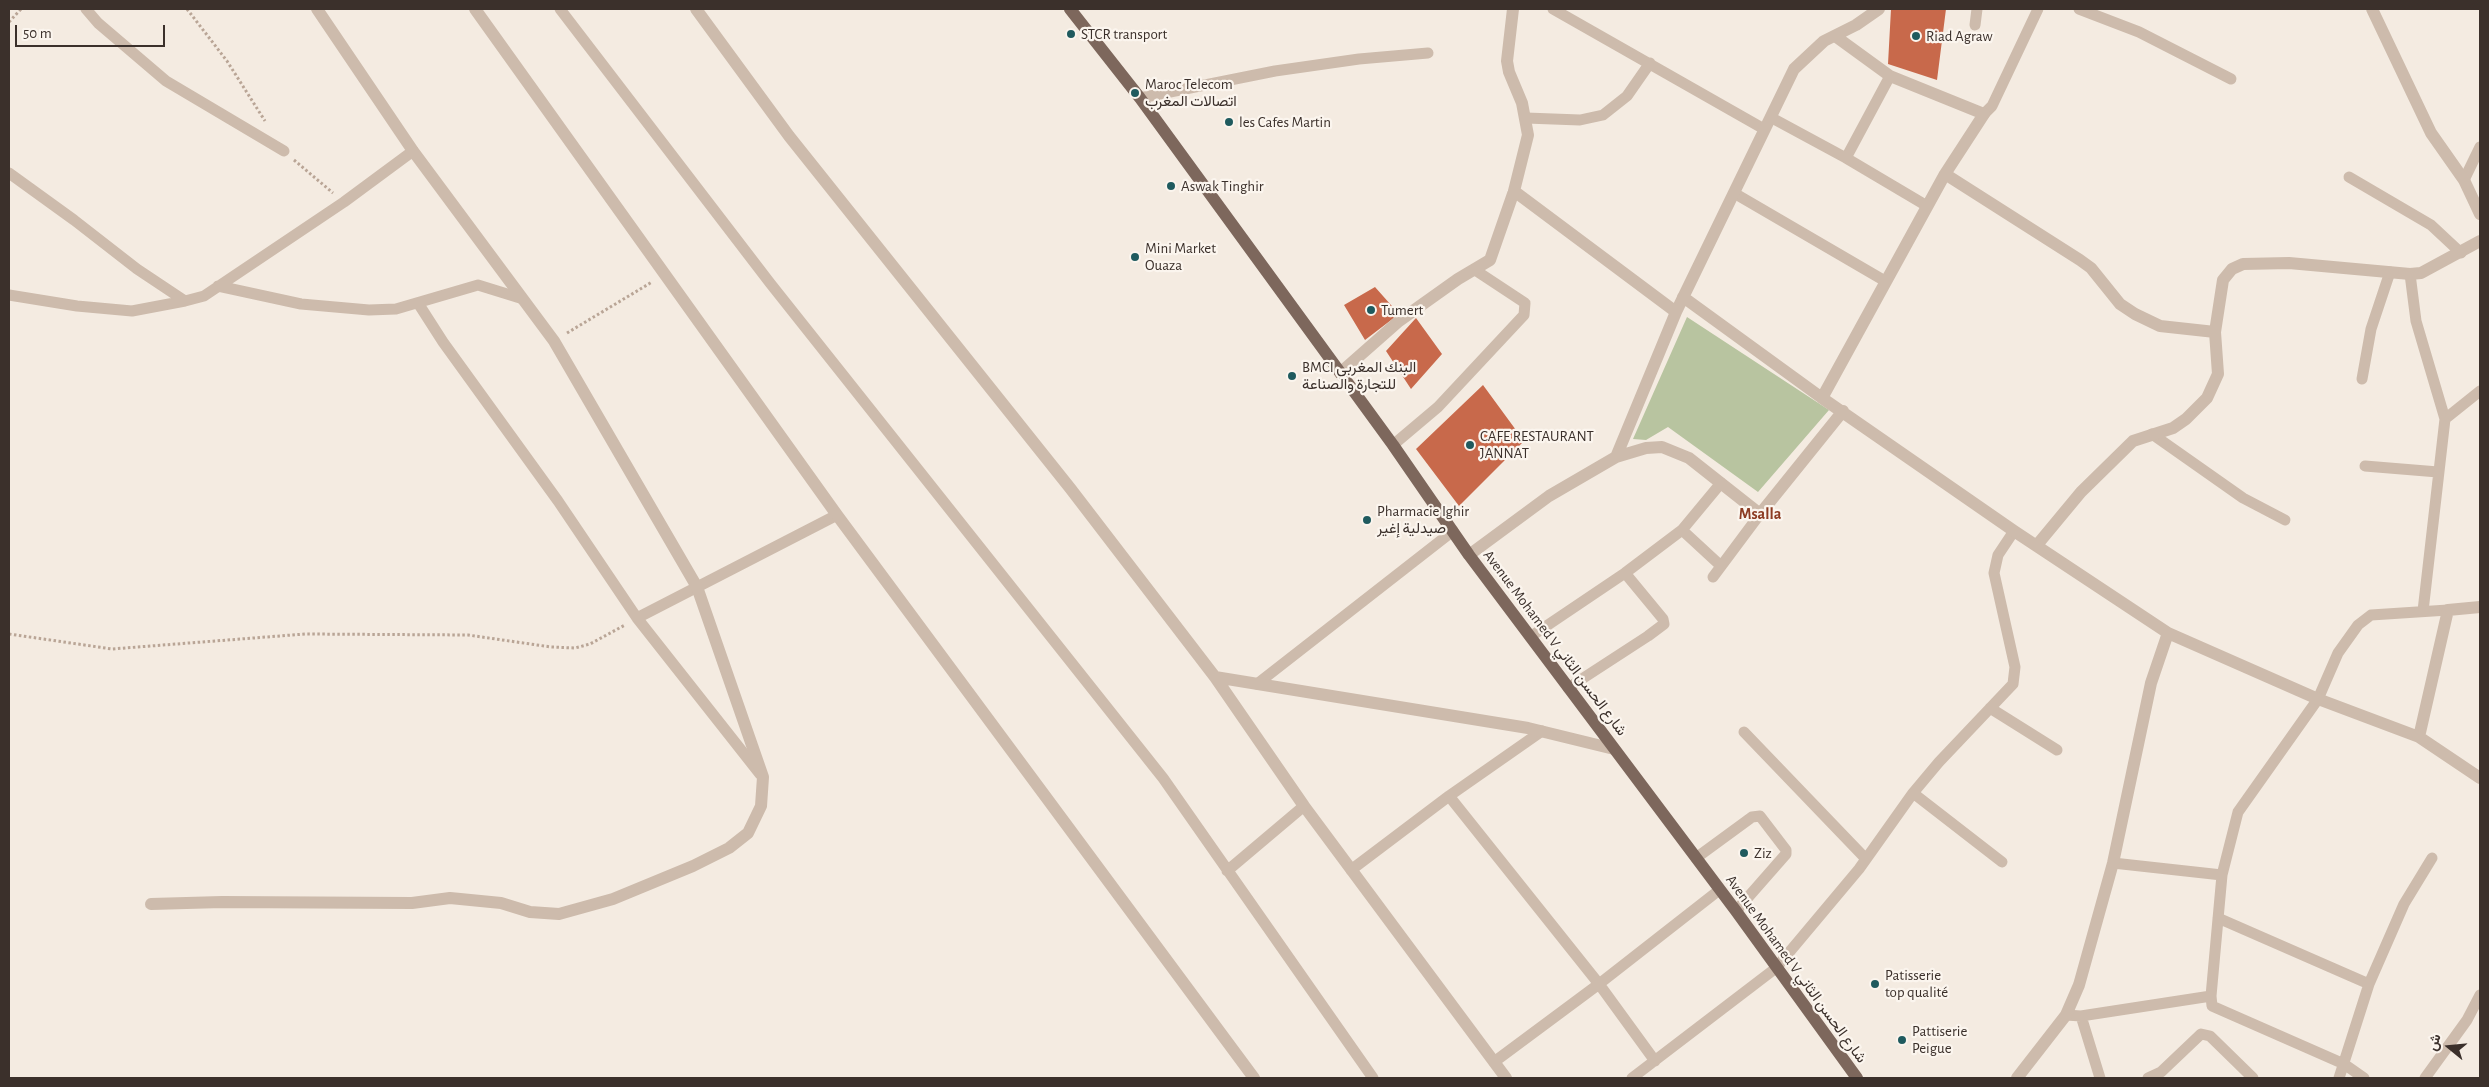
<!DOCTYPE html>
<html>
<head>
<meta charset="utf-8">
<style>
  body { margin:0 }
  #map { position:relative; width:2489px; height:1087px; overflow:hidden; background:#f4ebe1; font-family:"Alegreya Sans",Vazirmatn,sans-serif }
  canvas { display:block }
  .frame { position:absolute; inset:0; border:10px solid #3b302b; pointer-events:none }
  .north { position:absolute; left:2424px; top:1022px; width:50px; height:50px; -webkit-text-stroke:4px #fbf5ee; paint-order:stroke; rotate:287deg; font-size:14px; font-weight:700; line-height:20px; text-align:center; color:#3b302b }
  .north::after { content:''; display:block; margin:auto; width:18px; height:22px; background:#3b302b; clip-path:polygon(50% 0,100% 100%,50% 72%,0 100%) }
  .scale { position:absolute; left:15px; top:25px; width:150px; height:22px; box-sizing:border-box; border:2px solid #3b302b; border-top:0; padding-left:6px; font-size:15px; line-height:18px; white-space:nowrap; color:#3b302b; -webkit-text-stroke:4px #fbf5ee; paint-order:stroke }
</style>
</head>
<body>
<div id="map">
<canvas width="2489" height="1087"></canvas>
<div class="frame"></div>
<div class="north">ش</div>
<div class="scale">50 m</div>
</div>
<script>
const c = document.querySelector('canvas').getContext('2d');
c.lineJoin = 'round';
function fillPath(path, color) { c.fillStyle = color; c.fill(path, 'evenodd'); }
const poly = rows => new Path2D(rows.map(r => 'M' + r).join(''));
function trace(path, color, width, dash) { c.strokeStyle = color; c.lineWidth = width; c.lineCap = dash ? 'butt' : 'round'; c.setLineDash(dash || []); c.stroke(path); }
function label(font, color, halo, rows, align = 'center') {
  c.font = font + ' "Alegreya Sans",Vazirmatn,sans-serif'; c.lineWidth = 4.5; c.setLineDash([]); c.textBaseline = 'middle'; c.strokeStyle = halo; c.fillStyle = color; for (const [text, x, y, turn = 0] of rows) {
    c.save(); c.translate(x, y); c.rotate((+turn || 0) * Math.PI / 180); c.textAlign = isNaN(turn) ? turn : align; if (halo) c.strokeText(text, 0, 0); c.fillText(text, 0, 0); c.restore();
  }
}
fillPath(poly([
  [1687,317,1829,410,1758,492,1668,427,1646,440,1633,439]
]), '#b8c4a0');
fillPath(poly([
  [1891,9,1946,9,1937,80,1888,64],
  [1375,287,1399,314,1365,340,1344,305],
  [1416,318,1442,354,1411,389,1386,351],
  [1483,385,1524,441,1459,506,1416,449]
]), '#c8694b');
trace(poly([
  [187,9,227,61,265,121],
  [9,22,21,9],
  [294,160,333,193],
  [567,333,652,282],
  [9,634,112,649,305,634,468,635,551,647,575,648,590,644,625,625]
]), '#b9a596', 3, [2.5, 2.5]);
trace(poly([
  [86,9,98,23,166,81,284,151],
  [560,9,770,283,1163,778,1373,1078],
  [1553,9,1764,129],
  [2079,9,2139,32,2231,79],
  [1975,25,1977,9],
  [1140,98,1275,71,1359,59,1428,53],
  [1984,114,1992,106,2038,9],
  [1526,118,1580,120,1603,115,1627,96,1650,63],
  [1772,118,1846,158,1890,76],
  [1846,158,1927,206],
  [9,173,74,220,137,269,185,301,204,296,344,202,413,151],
  [2349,177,2431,225,2461,253],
  [2464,180,2480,147],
  [1734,193,1885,281],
  [2410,274,2416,321,2445,419],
  [218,286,301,304,369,310,396,309,478,285,520,298],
  [9,295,77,306,132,311,185,301],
  [418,303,443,342,558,501,637,618,760,774],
  [2362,379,2371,329,2390,272],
  [2152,434,2243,498,2285,520],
  [1393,445,1438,407,1524,315,1525,303,1475,270],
  [2365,466,2438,472],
  [1682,530,1721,483],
  [1713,577,1760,514],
  [2423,611,2445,419,2480,391],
  [637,618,837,515],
  [1530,637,1625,573,1682,530,1721,566],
  [1257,684,1453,531],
  [1568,688,1648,636,1664,624,1663,619,1625,573],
  [1990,708,2057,750],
  [1744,732,1866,859],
  [1913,793,2002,862],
  [1449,796,1599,984,1655,1061],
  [1696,858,1752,817,1760,816,1786,850,1786,854,1736,911],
  [2113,863,2222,875],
  [1351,870,1449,796,1542,731],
  [1227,871,1304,806],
  [2218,918,2369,984],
  [2066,1015,2081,1016,2211,996],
  [2081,1016,2100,1078],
  [1494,1062,1599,984,1718,891],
  [1632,1078,1776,968,1859,869,1913,793,1939,762,2013,684,2015,667,1994,573,1998,555,2014,531],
  [2148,1078,2161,1072,2201,1034,2210,1036,2253,1078],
  [2339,1078,2369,984,2404,904,2432,858],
  [2364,1078,2344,1064,2212,1006,2211,996,2222,875,2238,812,2318,699,2338,653,2358,625,2371,615,2448,610],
  [2425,1078,2467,1020,2480,995]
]), '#cdbbac', 11);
trace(poly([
  [475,9,837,515,1254,1078],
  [696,9,789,136,1070,488,1215,677,1304,806,1506,1078],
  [2372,9,2431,133,2464,180,2480,214],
  [1835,36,1890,76,1984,114,1945,174,1822,398,2014,531,2168,633,2318,699,2419,737,2480,778],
  [1945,174,2080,260,2091,268,2120,304,2135,314,2160,326,2215,332],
  [1514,191,1676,312,1616,457],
  [1683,297,1822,398],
  [1676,312,1794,69,1824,41,1856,25,1879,9],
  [1340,373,1399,321,1458,279,1490,260,1514,191,1528,135,1522,103,1509,72,1507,61,1513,9],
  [2037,545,2081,492,2133,441,2173,428,2186,419,2207,398,2218,374,2215,332,2223,280,2232,269,2243,264,2289,263,2410,274,2421,273,2480,241],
  [1469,555,1549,496,1616,457,1646,448,1662,447,1689,458,1760,514,1843,411],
  [1215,677,1528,728,1614,749],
  [2419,737,2448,610,2480,607],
  [151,904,222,902,412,903,450,898,501,903,530,912,559,914,613,899,693,866,729,848,748,833,761,806,763,777,697,587,554,341,413,151,317,9],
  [2017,1078,2066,1015,2079,985,2113,863,2151,683,2168,633]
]), '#cdbbac', 12);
trace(poly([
  [1070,9,1140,98,1393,445,1469,555,1736,911,1857,1078]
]), '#7d675c', 12);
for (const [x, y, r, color] of [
  [1071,34,5,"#1f5a5e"],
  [1916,36,5,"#1f5a5e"],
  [1135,93,5,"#1f5a5e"],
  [1229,122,5,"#1f5a5e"],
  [1171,186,5,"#1f5a5e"],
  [1135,257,5,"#1f5a5e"],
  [1371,310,5,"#1f5a5e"],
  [1292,376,5,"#1f5a5e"],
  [1470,445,5,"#1f5a5e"],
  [1367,520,5,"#1f5a5e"],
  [1744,853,5,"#1f5a5e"],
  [1875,984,5,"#1f5a5e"],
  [1902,1040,5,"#1f5a5e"]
]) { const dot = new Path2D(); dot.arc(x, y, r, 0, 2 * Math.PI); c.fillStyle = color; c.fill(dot); trace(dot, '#fbf5ee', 2); }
label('15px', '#3b302b', '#fbf5ee', [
  ["STCR transport",1081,34],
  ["Riad Agraw",1926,36],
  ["Maroc Telecom",1145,84],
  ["اتصالات المغرب",1145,101],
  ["les Cafes Martin",1239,122],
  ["Aswak Tinghir",1181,186],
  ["Mini Market",1145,248],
  ["Ouaza",1145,265],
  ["Tumert",1381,310],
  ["BMCI البنك المغربي",1302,367],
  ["للتجارة والصناعة",1302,384],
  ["CAFE RESTAURANT",1480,436],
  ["JANNAT",1480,453],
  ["Pharmacie Ighir",1377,511],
  ["صيدلية إغير",1377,528],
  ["Ziz",1754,853],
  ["Patisserie",1885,975],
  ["top qualité",1885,992],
  ["Pattiserie",1912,1031],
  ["Peigue",1912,1048]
], 'left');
label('15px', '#3b302b', '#fbf5ee', [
  ["Avenue Mohamed V شارع الحسن الثاني",1555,643,53],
  ["Avenue Mohamed V شارع الحسن الثاني",1796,969,54]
]);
label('bold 16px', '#8c3b22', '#fbf5ee', [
  ["Msalla",1760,514]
]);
</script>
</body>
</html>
